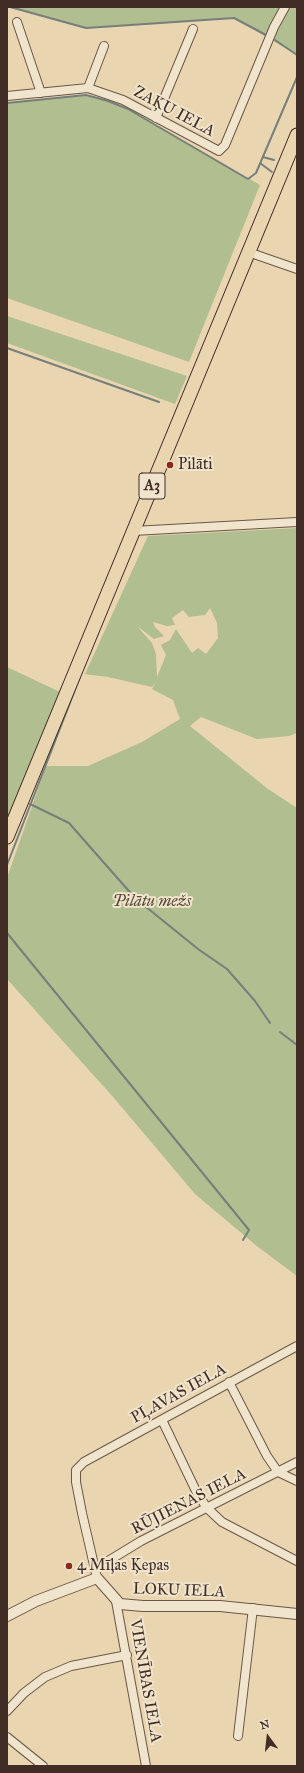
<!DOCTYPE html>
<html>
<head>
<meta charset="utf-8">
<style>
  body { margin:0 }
  #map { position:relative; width:304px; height:1773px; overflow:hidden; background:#e9d5b0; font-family:"IM FELL Great Primer",serif }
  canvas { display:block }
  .frame { position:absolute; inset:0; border:8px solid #412d25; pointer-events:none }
  .north { position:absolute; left:248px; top:1717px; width:40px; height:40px; -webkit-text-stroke:3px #f1e4cc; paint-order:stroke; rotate:345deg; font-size:11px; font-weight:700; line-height:16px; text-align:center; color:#412d25 }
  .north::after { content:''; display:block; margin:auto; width:14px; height:18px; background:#412d25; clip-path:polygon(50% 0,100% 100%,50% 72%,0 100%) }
</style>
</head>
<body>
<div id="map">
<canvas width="304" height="1773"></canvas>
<div class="frame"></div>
<div class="north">N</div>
</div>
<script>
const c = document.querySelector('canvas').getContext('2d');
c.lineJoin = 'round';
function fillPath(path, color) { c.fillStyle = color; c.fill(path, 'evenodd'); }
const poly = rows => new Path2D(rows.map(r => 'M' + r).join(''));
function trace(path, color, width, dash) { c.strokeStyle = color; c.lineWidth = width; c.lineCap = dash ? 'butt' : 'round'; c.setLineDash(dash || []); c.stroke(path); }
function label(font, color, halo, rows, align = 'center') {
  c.font = font + ' "IM FELL Great Primer",serif'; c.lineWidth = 4; c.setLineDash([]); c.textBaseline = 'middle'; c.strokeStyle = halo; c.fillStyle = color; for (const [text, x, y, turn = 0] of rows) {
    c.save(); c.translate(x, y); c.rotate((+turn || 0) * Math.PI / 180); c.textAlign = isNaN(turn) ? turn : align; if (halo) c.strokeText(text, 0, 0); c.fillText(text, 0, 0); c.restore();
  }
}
fillPath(poly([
  [10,7,297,7,297,55,234,18,86,28],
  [86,95,108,101,128,109,260,185,189,362,7,298,7,103],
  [7,316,187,376,175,404,7,343],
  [297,528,297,733,289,736,257,739,201,717,190,726,268,789,297,808,297,1276,258,1247,195,1194,114,1098,7,979,7,878,46,766,88,766,142,742,180,719,173,700,152,689,156,682,152,687,108,677,85,674,148,536],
  [210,608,217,623,218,638,206,654,198,648,192,653,176,629,170,640,161,645,166,655,157,677,156,654,152,643,137,626,154,639,164,636,155,627,153,622,167,626,175,625,172,618,183,610,189,617,205,615],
  [7,667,60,692,7,821]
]), '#b0be90');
trace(poly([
  [10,7,86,28,234,18,266,35],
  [275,40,297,55],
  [7,103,86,95,108,101,128,109,248,179,256,173,297,77],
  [263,157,274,160],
  [260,163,272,172],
  [7,348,159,402],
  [30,804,69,823,135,898,198,949,227,969,255,1001,270,1023],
  [7,865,80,677],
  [7,933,249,1230,243,1240],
  [280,1032,297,1045]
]), '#777f7b', 2);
const minor = poly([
  [17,22,41,93],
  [88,88,104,46],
  [7,96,88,88,123,100,219,151,225,145,274,27,285,7],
  [156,118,193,29],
  [248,252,297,269],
  [133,531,297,522],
  [229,1382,267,1456,278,1472,297,1481],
  [162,1420,197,1493,207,1508,222,1522,297,1561],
  [95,1569,141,1541,297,1462],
  [97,1578,82,1513,76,1482,76,1470,84,1462,297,1346],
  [116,1601,146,1766],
  [7,1711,24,1693,45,1677,71,1666,127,1655],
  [238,1736,253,1608],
  [7,1737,43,1766]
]);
const tertiary = poly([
  [7,1616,36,1601,97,1578,120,1604,143,1606,220,1606,297,1614]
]);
const trunk = poly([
  [7,837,297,135]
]);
trace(minor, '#6b5748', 10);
trace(tertiary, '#6b5748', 12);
trace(trunk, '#412d25', 15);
trace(minor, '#f1e4cc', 8);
trace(tertiary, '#f1e4cc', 10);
trace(trunk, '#e9d5b0', 13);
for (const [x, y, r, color] of [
  [170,465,4,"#8f2418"],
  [69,1566,4,"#8f2418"]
]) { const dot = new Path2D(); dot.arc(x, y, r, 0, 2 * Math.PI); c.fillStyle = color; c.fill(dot); trace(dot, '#f1e4cc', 1.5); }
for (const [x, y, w] of [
  [152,486,26]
]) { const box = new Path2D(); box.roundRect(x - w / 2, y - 13, w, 26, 3); c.fillStyle = '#f1e4cc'; c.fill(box); trace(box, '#412d25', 1); }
label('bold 15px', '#412d25', null, [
  ["A3",152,486]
]);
label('16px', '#412d25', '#f1e4cc', [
  ["ZAĶU IELA",174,112,28],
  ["PĻAVAS IELA",179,1394,-29],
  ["RŪJIENAS IELA",189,1502,-27],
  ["LOKU IELA",179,1591,2],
  ["VIENĪBAS IELA",145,1681,80]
]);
label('16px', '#412d25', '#f1e4cc', [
  ["Pilāti",178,465],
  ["4 Mīļas Ķepas",77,1566]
], 'left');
label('italic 16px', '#574a3a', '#f1e4cc', [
  ["Pilātu mežs",152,902]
]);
</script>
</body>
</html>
